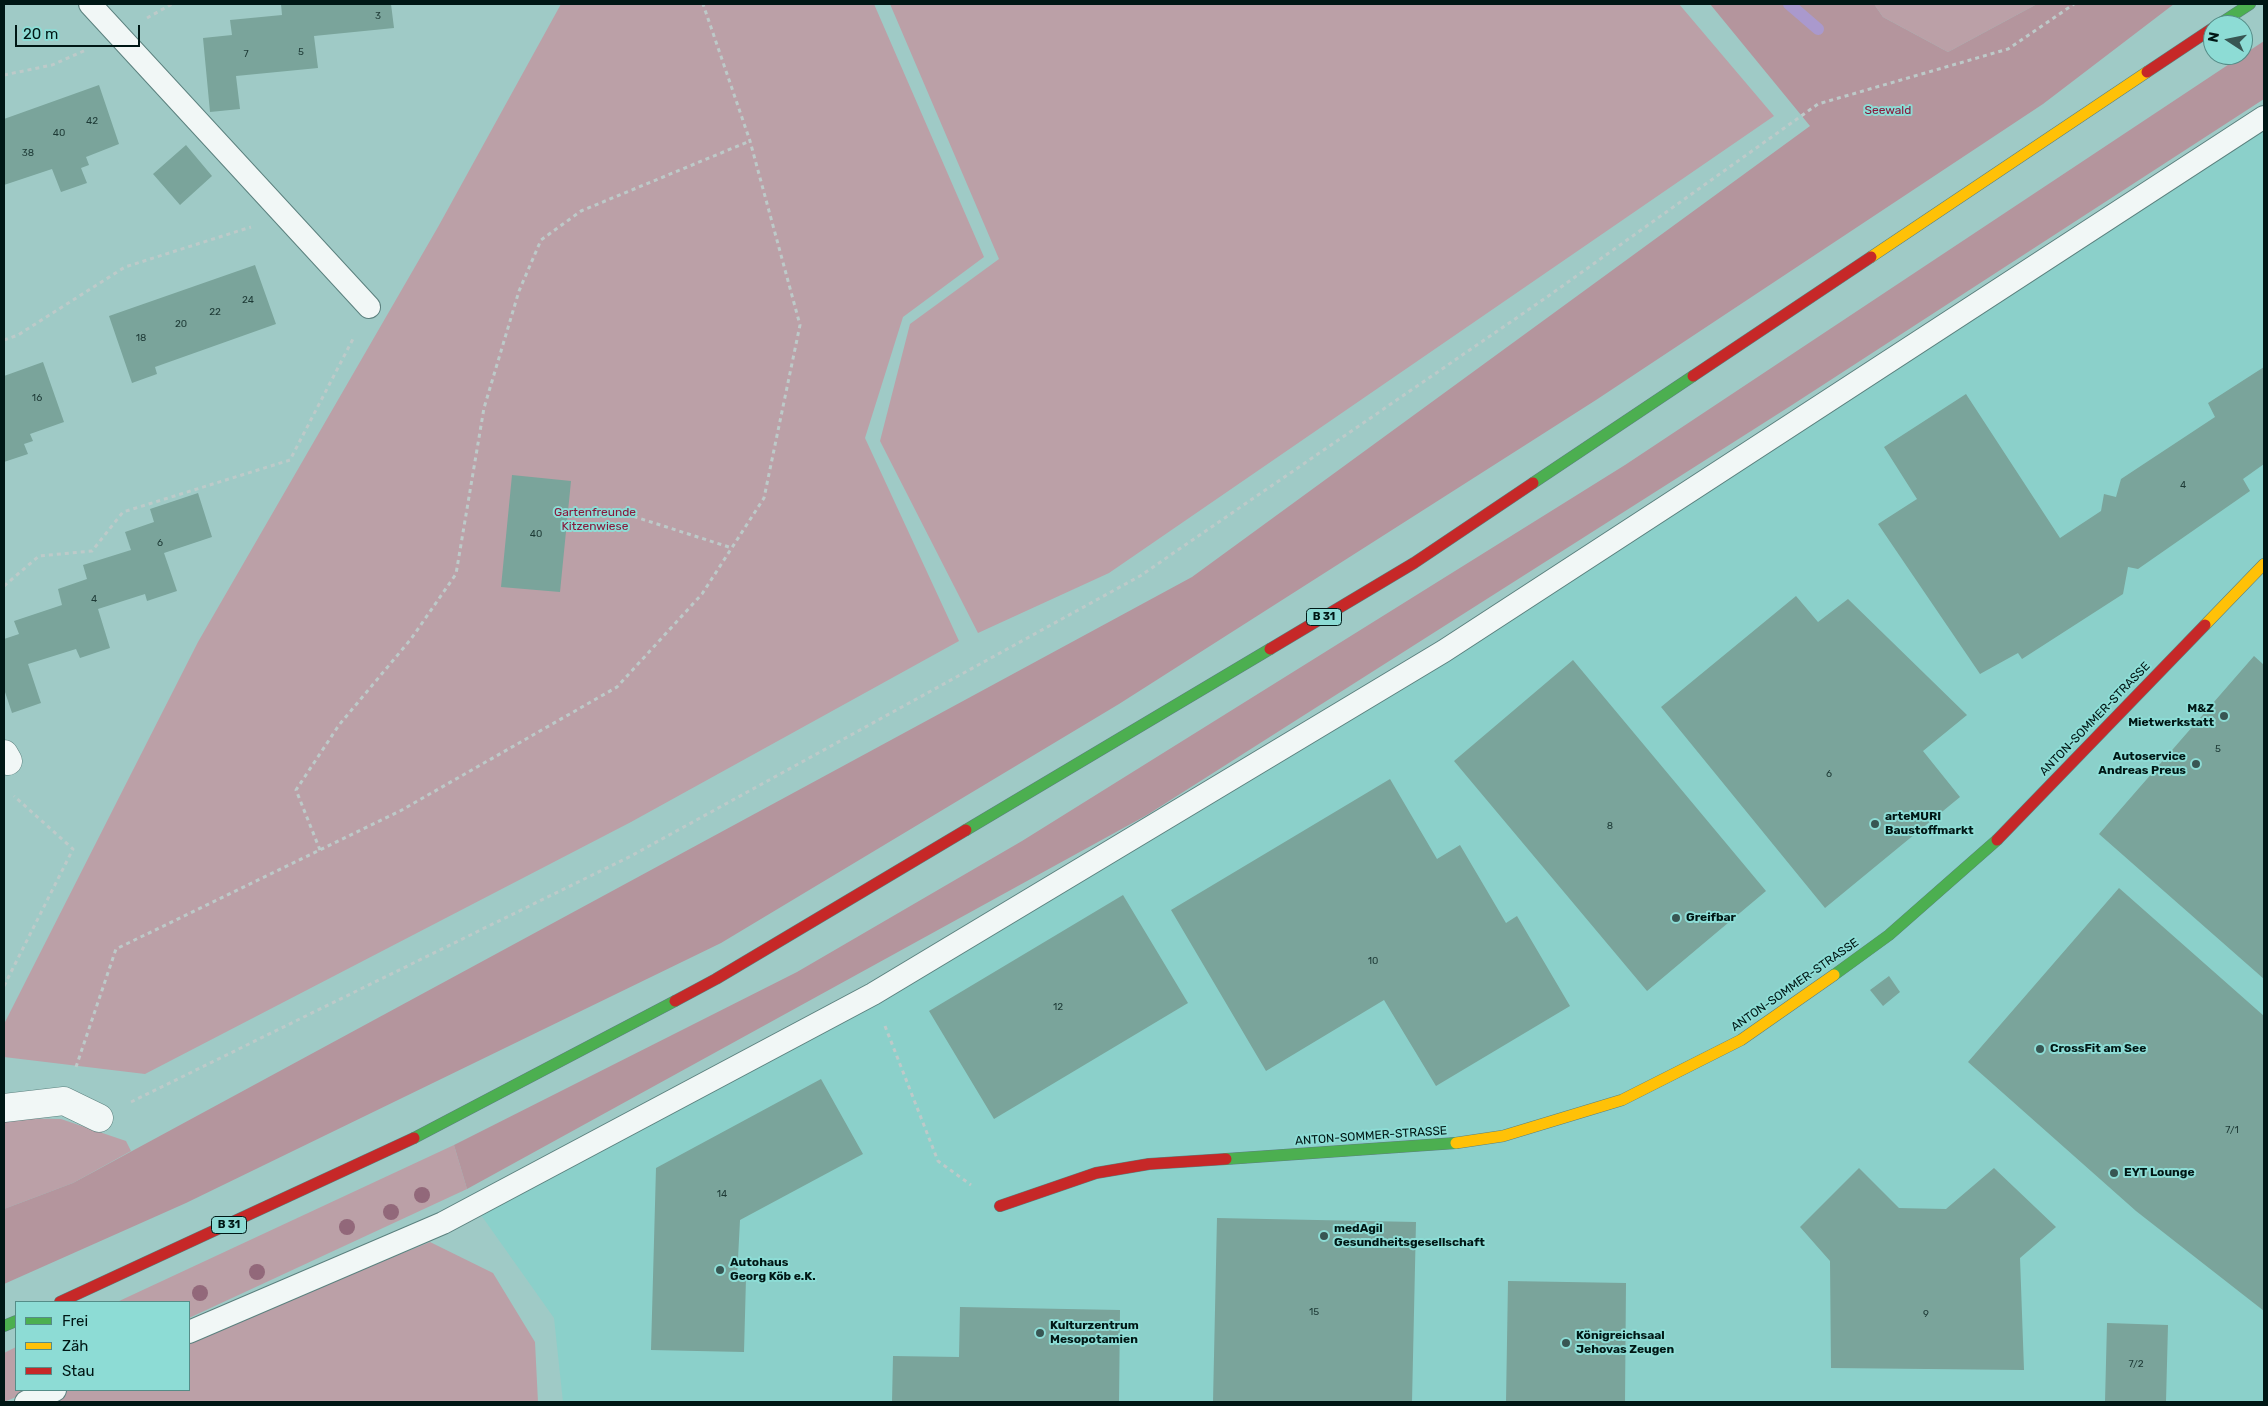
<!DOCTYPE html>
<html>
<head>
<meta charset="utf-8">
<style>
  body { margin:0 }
  #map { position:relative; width:2268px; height:1406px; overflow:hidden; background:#9fcac6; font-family:Rubik,sans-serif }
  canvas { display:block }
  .frame { position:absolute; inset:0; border:5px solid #001715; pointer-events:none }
  .legend { position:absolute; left:15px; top:1301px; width:175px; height:90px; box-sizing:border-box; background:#8ddcd5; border:1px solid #558d88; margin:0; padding:6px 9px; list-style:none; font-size:15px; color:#001715 }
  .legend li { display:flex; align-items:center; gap:10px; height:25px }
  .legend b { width:25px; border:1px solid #558d88 }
  .north { position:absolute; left:2203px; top:15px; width:50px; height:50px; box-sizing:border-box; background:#8ddcd5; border:1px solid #558d88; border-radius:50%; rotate:281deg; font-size:14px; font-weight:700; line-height:20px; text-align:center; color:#001715 }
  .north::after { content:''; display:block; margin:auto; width:18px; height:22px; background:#385653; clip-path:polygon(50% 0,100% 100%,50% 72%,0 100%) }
  .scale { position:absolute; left:15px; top:25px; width:125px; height:22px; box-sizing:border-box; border:2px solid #001715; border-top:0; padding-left:6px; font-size:15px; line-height:18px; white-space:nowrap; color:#001715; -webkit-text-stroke:4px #8ddcd5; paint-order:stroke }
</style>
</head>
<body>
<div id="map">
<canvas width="2268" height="1406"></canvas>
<div class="frame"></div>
<ul class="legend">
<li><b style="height:6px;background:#4caf50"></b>Frei</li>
<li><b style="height:6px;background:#ffc107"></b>Zäh</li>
<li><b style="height:6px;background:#c62828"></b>Stau</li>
</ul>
<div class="north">N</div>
<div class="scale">20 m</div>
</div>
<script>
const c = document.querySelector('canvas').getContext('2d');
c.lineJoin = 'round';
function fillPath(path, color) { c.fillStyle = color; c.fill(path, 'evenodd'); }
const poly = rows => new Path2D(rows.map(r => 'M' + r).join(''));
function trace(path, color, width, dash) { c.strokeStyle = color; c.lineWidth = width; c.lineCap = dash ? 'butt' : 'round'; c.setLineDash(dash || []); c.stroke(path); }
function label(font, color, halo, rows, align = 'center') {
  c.font = font + ' Rubik,sans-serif'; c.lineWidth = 4; c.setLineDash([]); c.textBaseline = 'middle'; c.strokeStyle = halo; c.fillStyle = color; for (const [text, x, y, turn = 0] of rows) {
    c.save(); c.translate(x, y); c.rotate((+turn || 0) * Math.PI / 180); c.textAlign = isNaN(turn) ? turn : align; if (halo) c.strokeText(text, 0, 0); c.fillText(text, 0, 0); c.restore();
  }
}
fillPath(poly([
  [2264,127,2264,1402,563,1402,554,1318,481,1215,1446,656]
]), '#8bd0ca');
fillPath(poly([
  [561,4,874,4,984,257,903,317,865,438,959,641,631,822,145,1074,4,1057,4,1024,198,642,438,227],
  [890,4,1679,4,1774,116,1109,573,978,633,880,441,910,324,999,259],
  [1874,4,2037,4,1948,52,1883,17],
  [4,1118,61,1119,126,1141,131,1151,73,1183,4,1209],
  [454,1145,467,1189,189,1318,189,1302,117,1302],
  [430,1242,493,1273,535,1342,538,1402,37,1402,68,1390,189,1390,189,1340],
  [16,1347,16,1390,33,1390,4,1402,4,1353]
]), '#bba0a7');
fillPath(poly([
  [1710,4,1874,4,1883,17,1948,52,2037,4,2174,4,2043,104,1596,400,1119,704,721,943,186,1203,4,1284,4,1209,73,1183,1192,577,1810,126],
  [2264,41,2264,99,1792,405,1147,815,467,1189,454,1145,797,972,1022,841,1625,465]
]), '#b4959d');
trace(poly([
  [1789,4,1818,29]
]), '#aa99cd', 12);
fillPath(poly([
  [281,4,391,4,394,28,314,36,318,68,236,76,240,109,210,112,203,38,232,35,230,20,282,15],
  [99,85,119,144,86,157,89,165,81,168,87,183,61,192,52,169,4,185,4,119],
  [186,145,212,176,180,205,153,174],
  [255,265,276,324,155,367,157,374,132,383,109,316],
  [43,362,64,422,30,434,33,441,24,444,28,454,4,462,4,376],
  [2264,367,2264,464,2243,479,2250,491,2138,569,2128,567,2123,594,2022,659,2018,653,1980,674,1878,524,1917,499,1884,447,1966,394,2060,538,2101,511,2104,494,2116,497,2121,479,2215,417,2208,403],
  [512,475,571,481,560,592,501,587],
  [198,493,212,537,164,553,177,591,147,601,145,594,98,609,110,648,80,658,76,649,28,664,41,703,12,713,4,689,4,639,19,634,14,621,62,605,58,589,87,579,83,565,131,550,125,532,154,522,150,509],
  [1796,596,1818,622,1848,599,1967,715,1923,751,1960,797,1825,908,1661,707],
  [2254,656,2264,665,2264,979,2099,834],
  [1573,660,1766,891,1647,991,1454,761],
  [1390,779,1437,859,1460,845,1506,923,1517,916,1570,1006,1436,1086,1384,1000,1266,1071,1171,910],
  [2119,888,2264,1016,2264,1311,2136,1211,1968,1062],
  [1123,895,1188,1003,994,1119,929,1011],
  [1889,976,1900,992,1883,1006,1870,990],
  [821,1079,863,1154,740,1220,737,1278,746,1278,744,1352,651,1350,656,1168],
  [1859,1168,1899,1208,1946,1209,1994,1168,2056,1227,2020,1258,2024,1370,1831,1368,1830,1261,1800,1227],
  [1217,1218,1416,1222,1412,1402,1213,1402],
  [1508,1281,1626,1283,1625,1402,1506,1402],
  [960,1307,1120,1310,1119,1402,892,1402,893,1356,959,1357],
  [2107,1323,2168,1325,2166,1402,2105,1402]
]), '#7aa49b');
const lane = poly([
  [90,4,369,307],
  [189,1332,443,1223,873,994,1444,651,2264,117],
  [26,1402,55,1390]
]);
const street = poly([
  [4,754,8,761],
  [4,1108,64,1101,99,1118]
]);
const fast = poly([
  [2218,25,2250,4],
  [1533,483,1693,376],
  [966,830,1270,649],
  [1834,975,1889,935,1997,840],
  [414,1138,675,1001],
  [1226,1159,1456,1143],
  [4,1326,16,1321]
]);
const slow = poly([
  [1871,257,2147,72],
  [2205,625,2264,564],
  [1456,1143,1503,1136,1622,1100,1741,1040,1834,975]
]);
const jam = poly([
  [2147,72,2213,28],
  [1693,376,1871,257],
  [1270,649,1414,563,1533,483],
  [1997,840,2205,625],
  [675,1001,716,979,966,830],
  [1000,1206,1096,1173,1149,1164,1226,1159],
  [60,1302,414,1138]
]);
trace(lane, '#5b807e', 24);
trace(street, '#5b807e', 29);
trace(fast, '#5b807e', 12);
trace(slow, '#5b807e', 12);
trace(jam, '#5b807e', 12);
trace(poly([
  [147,18,172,4],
  [4,75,52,65,86,50],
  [4,340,18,335,125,267,251,227],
  [626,514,732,548],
  [4,586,39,556,92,551,123,512,290,460,354,337],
  [320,850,296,790,339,725,411,639,456,574,484,408,519,291,541,240,581,211,750,141],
  [4,986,73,849,14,796],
  [885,1026,938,1161,971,1185],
  [76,1067,116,949,400,811,617,687,702,594,764,498,800,325,750,141,703,4],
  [131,1102,631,856,1140,576,1547,297,1818,104,2008,49,2074,4]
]), '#bdcac9', 3, [4, 4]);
trace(lane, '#f1f7f6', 22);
trace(street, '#f1f7f6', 28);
trace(fast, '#4caf50', 11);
trace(slow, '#ffc107', 11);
trace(jam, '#c62828', 11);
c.fillStyle = '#92687a';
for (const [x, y] of [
  [422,1195],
  [391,1212],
  [347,1227],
  [257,1272],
  [200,1293]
]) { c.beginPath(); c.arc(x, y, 8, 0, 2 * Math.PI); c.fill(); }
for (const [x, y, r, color] of [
  [2224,716,5,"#385653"],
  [2196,764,5,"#385653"],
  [1875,824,5,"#385653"],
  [1676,918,5,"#385653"],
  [2040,1049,5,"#385653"],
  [2114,1173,5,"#385653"],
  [1324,1236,5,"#385653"],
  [720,1270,5,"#385653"],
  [1040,1333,5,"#385653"],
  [1566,1343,5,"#385653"]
]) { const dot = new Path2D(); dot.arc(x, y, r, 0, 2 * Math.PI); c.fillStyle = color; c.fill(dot); trace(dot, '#8ddcd5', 2); }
label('10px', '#1e3a36', null, [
  ["3",378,16],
  ["5",301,52],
  ["7",246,54],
  ["42",92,121],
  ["40",59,133],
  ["38",28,153],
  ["24",248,300],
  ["22",215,312],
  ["20",181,324],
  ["18",141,338],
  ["16",37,398],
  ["4",2183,485],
  ["40",536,534],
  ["6",160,543],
  ["4",94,599],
  ["5",2218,749],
  ["6",1829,774],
  ["8",1610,826],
  ["10",1373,961],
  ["12",1058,1007],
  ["7/1",2232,1130],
  ["14",722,1194],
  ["15",1314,1312],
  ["9",1926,1314],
  ["7/2",2136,1364]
]);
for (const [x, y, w] of [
  [1324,617,35],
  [229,1225,35]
]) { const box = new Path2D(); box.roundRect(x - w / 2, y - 8.5, w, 17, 4); c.fillStyle = '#8ddcd5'; c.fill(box); trace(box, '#001715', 1); }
label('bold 11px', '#001715', null, [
  ["B 31",1324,617],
  ["B 31",229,1225]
]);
label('12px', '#88183b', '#8ddcd5', [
  ["Seewald",1888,111],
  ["Gartenfreunde",595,513],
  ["Kitzenwiese",595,527]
]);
label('bold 12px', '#001715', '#8ddcd5', [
  ["M&Z",2214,709,"right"],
  ["Mietwerkstatt",2214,723,"right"],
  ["Autoservice",2186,757,"right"],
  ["Andreas Preus",2186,771,"right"],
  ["arteMURI",1885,817],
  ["Baustoffmarkt",1885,831],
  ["Greifbar",1686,918],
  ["CrossFit am See",2050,1049],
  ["EYT Lounge",2124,1173],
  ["medAgil",1334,1229],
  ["Gesundheitsgesellschaft",1334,1243],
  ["Autohaus",730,1263],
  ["Georg Köb e.K.",730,1277],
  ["Kulturzentrum",1050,1326],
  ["Mesopotamien",1050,1340],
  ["Königreichsaal",1576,1336],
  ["Jehovas Zeugen",1576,1350]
], 'left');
label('12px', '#001715', '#8ddcd5', [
  ["ANTON-SOMMER-STRASSE",2095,719,-46],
  ["ANTON-SOMMER-STRASSE",1795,985,-35],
  ["ANTON-SOMMER-STRASSE",1371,1136,-4]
]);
</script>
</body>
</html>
